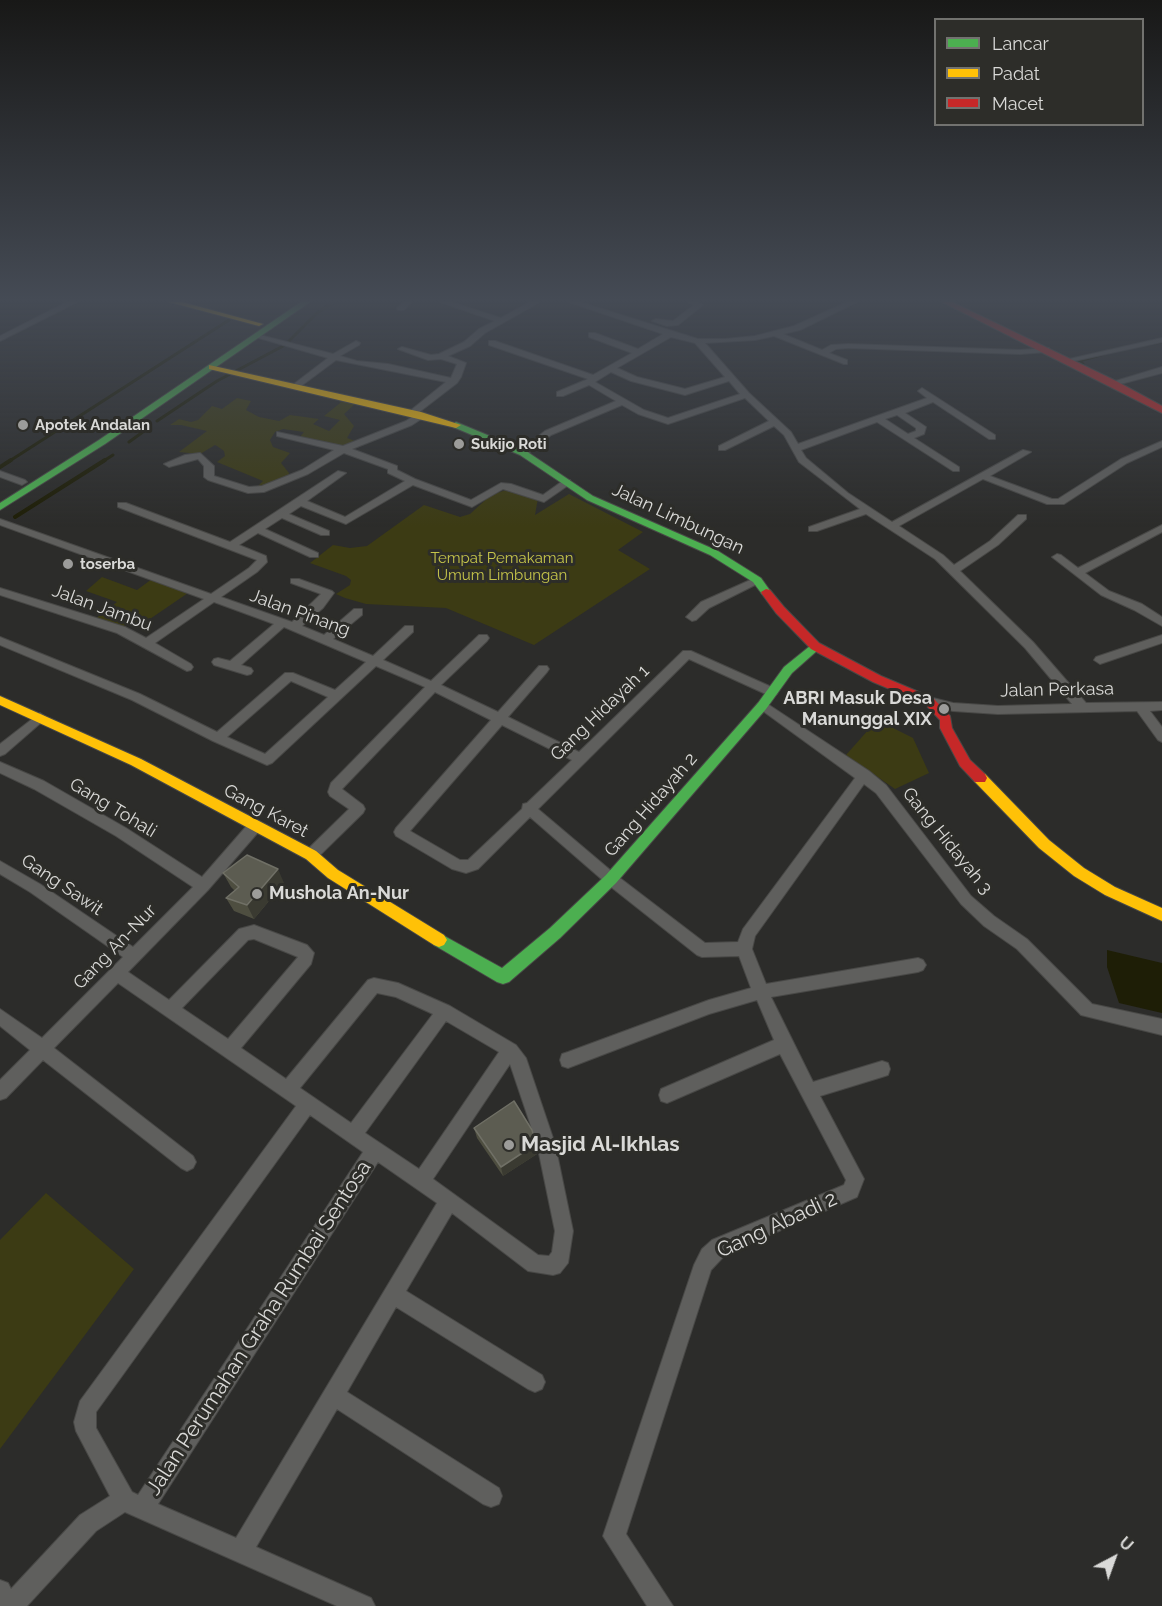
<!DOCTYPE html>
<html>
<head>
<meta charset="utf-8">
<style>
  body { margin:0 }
  #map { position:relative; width:1162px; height:1606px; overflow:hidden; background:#2c2c2a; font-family:Raleway,sans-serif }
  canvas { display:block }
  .legend { position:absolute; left:934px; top:18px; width:210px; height:108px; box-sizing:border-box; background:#2d2d29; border:2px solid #72726f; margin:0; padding:8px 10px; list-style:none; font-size:18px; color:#d9d9d7 }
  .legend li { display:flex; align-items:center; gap:12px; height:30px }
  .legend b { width:30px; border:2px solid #72726f }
  .north { position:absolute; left:1084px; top:1528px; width:60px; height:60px; -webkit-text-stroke:4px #2d2d29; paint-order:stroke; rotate:41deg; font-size:16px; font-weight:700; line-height:24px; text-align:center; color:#d9d9d7 }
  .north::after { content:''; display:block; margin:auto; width:21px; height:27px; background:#d9d9d7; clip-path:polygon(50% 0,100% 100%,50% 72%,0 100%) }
</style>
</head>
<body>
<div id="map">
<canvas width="1162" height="1606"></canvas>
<ul class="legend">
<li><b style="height:8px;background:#4caf50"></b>Lancar</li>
<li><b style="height:8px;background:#ffc107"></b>Padat</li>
<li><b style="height:8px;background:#c62828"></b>Macet</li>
</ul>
<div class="north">U</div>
</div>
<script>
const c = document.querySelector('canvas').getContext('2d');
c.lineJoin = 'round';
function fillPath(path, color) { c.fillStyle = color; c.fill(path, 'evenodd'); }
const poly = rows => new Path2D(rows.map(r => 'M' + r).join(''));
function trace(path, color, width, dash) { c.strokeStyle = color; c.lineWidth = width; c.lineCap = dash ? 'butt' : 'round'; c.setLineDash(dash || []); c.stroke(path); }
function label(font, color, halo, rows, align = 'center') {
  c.font = font + ' Raleway,sans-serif'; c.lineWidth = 6; c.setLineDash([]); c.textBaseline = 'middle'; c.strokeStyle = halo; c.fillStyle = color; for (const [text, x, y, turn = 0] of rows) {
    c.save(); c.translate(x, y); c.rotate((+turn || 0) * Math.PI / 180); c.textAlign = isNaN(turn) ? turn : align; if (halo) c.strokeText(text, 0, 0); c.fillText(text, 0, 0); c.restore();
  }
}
fillPath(poly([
  [237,398,251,401,246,410,259,417,279,421,290,415,319,419,313,424,329,431,340,420,324,416,345,399,357,402,344,414,354,426,347,438,355,441,340,447,299,438,304,432,283,429,275,432,270,440,273,447,290,453,281,463,289,473,288,477,273,485,257,487,263,481,217,462,225,456,224,451,217,446,215,445,200,454,179,452,207,431,181,425,170,425,179,419,191,422,198,420,212,406,222,409],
  [506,490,538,498,535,515,569,494,643,532,618,550,650,569,534,645,446,608,366,604,345,598,336,594,350,585,351,580,346,576,310,563,333,545,350,548,367,546,424,505,460,517,470,514,491,495],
  [102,577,137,590,152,579,188,593,144,623,131,623,120,628,95,619,117,602,86,591],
  [877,720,913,738,929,773,895,789,846,755],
  [46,1193,134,1269,0,1449,0,1240]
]), '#3c3b14');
fillPath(poly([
  [1107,950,1162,963,1162,1013,1119,1003,1107,967]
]), '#1e1e06');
trace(poly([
  [1150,344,1162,342],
  [1083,364,1079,361,1104,354],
  [157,421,217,381,285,345,317,313,334,302],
  [129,442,147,429],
  [8,462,229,320],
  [102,462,113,455]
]), '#1e1e06', 3);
trace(poly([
  [0,467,11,460],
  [15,517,105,460]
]), '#1e1e06', 4);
const street = poly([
  [67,302,77,302,0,341,0,336,67,302],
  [404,302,412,302,404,310,398,310,397,308,404,302],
  [440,302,451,302,501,318,530,302,540,302,485,333,470,346,448,356,466,363,461,377,457,383,418,413,424,413,424,417,412,425,352,449,397,466,397,470,415,479,471,500,501,483,511,484,543,495,564,480,570,480,570,484,544,502,503,489,472,507,413,485,346,524,301,506,289,514,329,531,329,535,321,535,282,518,265,529,318,553,318,557,310,557,258,533,239,545,266,556,267,562,257,572,221,597,292,622,321,594,291,583,291,579,299,579,332,591,334,593,323,608,302,626,324,635,354,609,362,609,362,615,333,639,373,656,405,626,413,626,413,632,383,660,431,681,479,635,487,635,489,638,487,641,441,685,498,712,539,666,547,666,549,669,547,672,508,717,579,752,683,651,691,651,776,689,778,692,776,695,768,695,689,659,538,809,616,875,705,943,738,942,743,929,855,778,756,706,758,703,766,703,869,771,886,785,971,896,994,916,1027,939,1092,1004,1162,1019,1162,1035,1081,1015,1017,949,984,926,961,904,876,793,864,784,755,936,752,949,766,984,918,958,923,960,926,965,923,970,918,972,771,997,813,1082,882,1061,888,1063,890,1069,888,1075,882,1077,820,1096,864,1179,857,1197,726,1254,711,1270,626,1534,673,1606,647,1606,603,1536,694,1265,702,1249,712,1240,844,1185,846,1180,780,1054,667,1103,661,1101,659,1095,661,1089,774,1040,757,1000,709,1014,568,1068,562,1066,560,1060,562,1054,568,1052,709,1000,751,988,739,956,702,957,697,955,606,883,530,817,478,869,466,873,452,869,396,836,394,832,396,828,491,720,435,692,342,789,363,805,365,809,363,813,316,859,306,859,304,855,306,851,349,809,330,796,328,792,331,783,425,687,376,666,272,763,267,765,213,741,132,700,0,645,0,637,140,694,217,732,285,673,293,673,335,690,366,662,284,627,241,665,251,668,253,671,251,674,247,675,214,665,212,662,214,659,218,658,230,661,274,624,214,602,155,643,191,664,193,667,191,670,187,671,117,633,0,595,0,588,125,627,146,638,204,599,0,525,0,519,211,594,249,568,257,560,118,507,118,503,126,503,230,542,338,471,346,473,307,501,345,517,405,481,388,473,388,469,344,453,308,474,264,492,248,493,208,480,204,477,204,466,198,459,169,467,164,464,185,455,200,453,214,466,214,476,249,487,262,486,302,470,334,450,277,436,277,432,343,446,406,421,415,415,410,415,410,411,446,382,336,360,297,389,294,388,294,384,328,358,252,336,256,334,333,354,356,341,360,343,359,345,340,356,357,361,388,364,451,378,457,364,441,359,428,360,398,349,402,347,431,355,439,354,464,342,479,329,495,321,440,302],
  [291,681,328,697,265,754,227,737,291,681],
  [502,725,572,760,527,803,523,804,522,809,468,860,460,860,410,831,502,725],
  [569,302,580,302,698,339,725,339,755,336,794,326,847,302,857,302,800,330,783,334,822,350,831,345,848,344,1020,350,1049,348,1049,352,1046,352,1020,354,848,348,836,349,829,353,847,360,847,364,844,364,774,336,755,340,705,343,749,393,791,432,798,444,927,398,918,391,922,388,995,435,995,439,989,439,933,402,905,413,926,427,924,434,914,438,959,467,959,471,953,471,877,422,801,450,806,458,848,493,892,522,1023,450,1031,452,990,476,1052,499,1058,499,1121,459,1162,441,1162,447,1127,463,1064,504,1047,504,983,479,899,526,943,555,954,565,990,541,1018,515,1026,515,1026,519,998,545,960,571,1033,642,1086,703,1162,702,1162,710,1150,711,1162,727,1162,742,1158,740,1137,711,998,714,953,711,925,704,923,701,929,697,953,703,998,706,1072,704,1025,648,935,559,866,514,817,531,809,531,809,527,860,509,799,462,784,435,774,426,725,450,719,450,719,446,769,421,745,398,668,424,638,414,622,405,551,435,526,455,520,455,520,451,545,431,616,401,589,385,563,396,557,396,557,392,588,379,489,345,489,341,495,341,593,375,632,353,589,337,589,333,595,333,638,349,663,334,569,302],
  [671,337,695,343,725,377,685,389,637,377,617,368,671,337],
  [611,372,631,381,685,395,729,381,740,394,668,418,644,410,595,382,611,372],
  [897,415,916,428,916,431,908,434,885,419,897,415],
  [688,302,698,302,703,305,678,325,667,326,652,321,656,319,673,321,694,305,688,302],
  [1162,338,1162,342,1069,362,1065,360,1162,338],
  [1162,367,1162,373,1113,386,1109,383,1162,367],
  [0,471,25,480,27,482,22,485,0,477,0,471],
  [1162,525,1162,532,1085,573,1109,591,1142,604,1162,617,1162,626,1134,610,1101,595,1052,557,1057,554,1061,555,1078,568,1162,525],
  [757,577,762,580,761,582,709,608,696,620,692,621,686,617,701,602,757,577],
  [1162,635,1162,643,1100,664,1094,660,1096,657,1162,635],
  [40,713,46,717,44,720,5,754,0,756,0,744,40,713],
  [0,762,44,781,126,828,202,877,250,822,260,822,262,826,260,830,208,890,128,972,169,1000,239,929,254,925,307,945,314,953,311,964,241,1048,286,1079,368,980,374,978,398,983,450,1006,516,1045,526,1058,555,1144,573,1231,568,1263,560,1273,553,1275,528,1271,452,1213,406,1291,542,1375,545,1382,542,1389,535,1392,528,1389,396,1307,347,1392,499,1488,502,1496,499,1504,491,1507,483,1504,337,1409,256,1547,371,1598,375,1606,337,1606,125,1512,96,1531,27,1606,0,1606,0,1580,8,1583,11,1589,80,1515,110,1496,76,1431,74,1422,80,1401,296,1106,118,983,54,1048,193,1156,196,1162,193,1168,187,1171,181,1168,43,1060,6,1098,0,1100,0,1080,30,1050,0,1026,0,1009,42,1038,123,957,30,892,0,874,0,861,40,884,133,947,193,887,116,836,34,789,0,773,0,762],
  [254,939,298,957,228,1039,182,1008,248,940,254,939],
  [377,993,396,997,433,1014,351,1123,300,1088,377,993],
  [446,1021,499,1052,419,1169,365,1133,446,1021],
  [510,1064,537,1144,555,1231,552,1252,549,1256,538,1255,433,1179,510,1064],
  [310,1115,363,1152,138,1495,132,1492,96,1428,96,1412,310,1115],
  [378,1162,437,1203,236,1538,158,1504,378,1162]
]);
const fast = poly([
  [301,302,310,302,105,444,0,510,0,503,99,440,301,302],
  [456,422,526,451,593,496,718,551,761,578,771,592,766,595,762,594,753,582,710,555,587,500,520,455,453,427,451,425,456,422],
  [815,642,821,646,819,649,792,673,766,709,616,883,560,938,509,982,503,984,497,982,434,945,431,940,434,935,439,933,502,968,550,928,606,875,758,703,784,667,815,642]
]);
const slow = poly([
  [169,302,182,302,263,324,259,326,169,302],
  [209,365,421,412,461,425,456,428,209,369,209,365],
  [0,696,141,759,316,851,338,870,444,935,447,940,444,945,439,947,434,945,328,878,306,859,131,765,0,705,0,696],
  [980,773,985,774,1049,840,1084,868,1115,887,1162,908,1162,921,1105,895,1074,876,1039,848,975,782,973,778,980,773]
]);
const jam = poly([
  [942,302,952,302,1116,381,1162,406,1162,413,942,302],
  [766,589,770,590,784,607,819,643,881,676,933,698,950,716,952,728,970,760,985,774,987,778,985,782,975,782,960,766,940,728,940,720,925,704,873,682,811,649,776,613,762,594,761,592,766,589]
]);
trace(street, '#484846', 2);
trace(fast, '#484846', 2);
trace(slow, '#484846', 2);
trace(jam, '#484846', 2);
fillPath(street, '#5f5f5d');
fillPath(fast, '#4caf50');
fillPath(slow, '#ffc107');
fillPath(jam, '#c62828');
fillPath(poly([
  [223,873,284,883,254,919,234,911,226,898,235,891,231,887],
  [474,1128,537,1154,503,1176,477,1138]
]), '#4e4e40');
fillPath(poly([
  [278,869,284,883,254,919,247,905],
  [536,1144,537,1154,503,1176,501,1167]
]), '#3a3a31');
const building = poly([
  [247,855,278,869,247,905,226,898,239,887,223,873,247,855],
  [514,1101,532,1130,536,1144,501,1167,474,1128,514,1101]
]);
fillPath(building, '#5c5c51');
trace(building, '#707066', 1.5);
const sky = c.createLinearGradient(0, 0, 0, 527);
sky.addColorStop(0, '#181817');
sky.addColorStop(0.57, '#454b55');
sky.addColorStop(1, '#454b5500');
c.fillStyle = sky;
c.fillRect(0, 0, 1162, 527);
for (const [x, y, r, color] of [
  [23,425,6,"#9c9c9a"],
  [459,444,6,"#9c9c9a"],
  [68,564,6,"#9c9c9a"],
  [944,709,6,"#9c9c9a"],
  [257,894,6,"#9c9c9a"],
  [509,1145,6,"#9c9c9a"]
]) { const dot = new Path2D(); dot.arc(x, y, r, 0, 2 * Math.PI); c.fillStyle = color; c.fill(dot); trace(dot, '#2d2d29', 2); }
label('bold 15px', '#d9d9d7', '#2d2d29', [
  ["Apotek Andalan",35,425],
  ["Sukijo Roti",471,444],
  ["toserba",80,564]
], 'left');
label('15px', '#c6c54a', '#2d2d29', [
  ["Tempat Pemakaman",502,558],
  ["Umum Limbungan",502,575]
]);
label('18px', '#d9d9d7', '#2d2d29', [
  ["Jalan Limbungan",678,519,25],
  ["Jalan Jambu",102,608,20],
  ["Jalan Pinang",300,613,20],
  ["Jalan Perkasa",1057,690,-1],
  ["Gang Hidayah 1",600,713,-44],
  ["Gang Hidayah 2",651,805,-49],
  ["Gang Tohali",113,808,31],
  ["Gang Karet",266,811,28],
  ["Gang Hidayah 3",947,841,51],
  ["Gang Sawit",62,885,34],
  ["Gang An-Nur",115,947,-46]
]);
label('bold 18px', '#d9d9d7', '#2d2d29', [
  ["ABRI Masuk Desa",932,699],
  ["Manunggal XIX",932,720],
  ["Mushola An-Nur",269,894,"left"]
], 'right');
label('bold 21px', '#d9d9d7', '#2d2d29', [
  ["Masjid Al-Ikhlas",521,1145]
], 'left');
label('21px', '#d9d9d7', '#2d2d29', [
  ["Gang Abadi 2",777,1225,-25],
  ["Jalan Perumahan Graha Rumbai Sentosa",259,1328,-57]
]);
</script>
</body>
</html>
